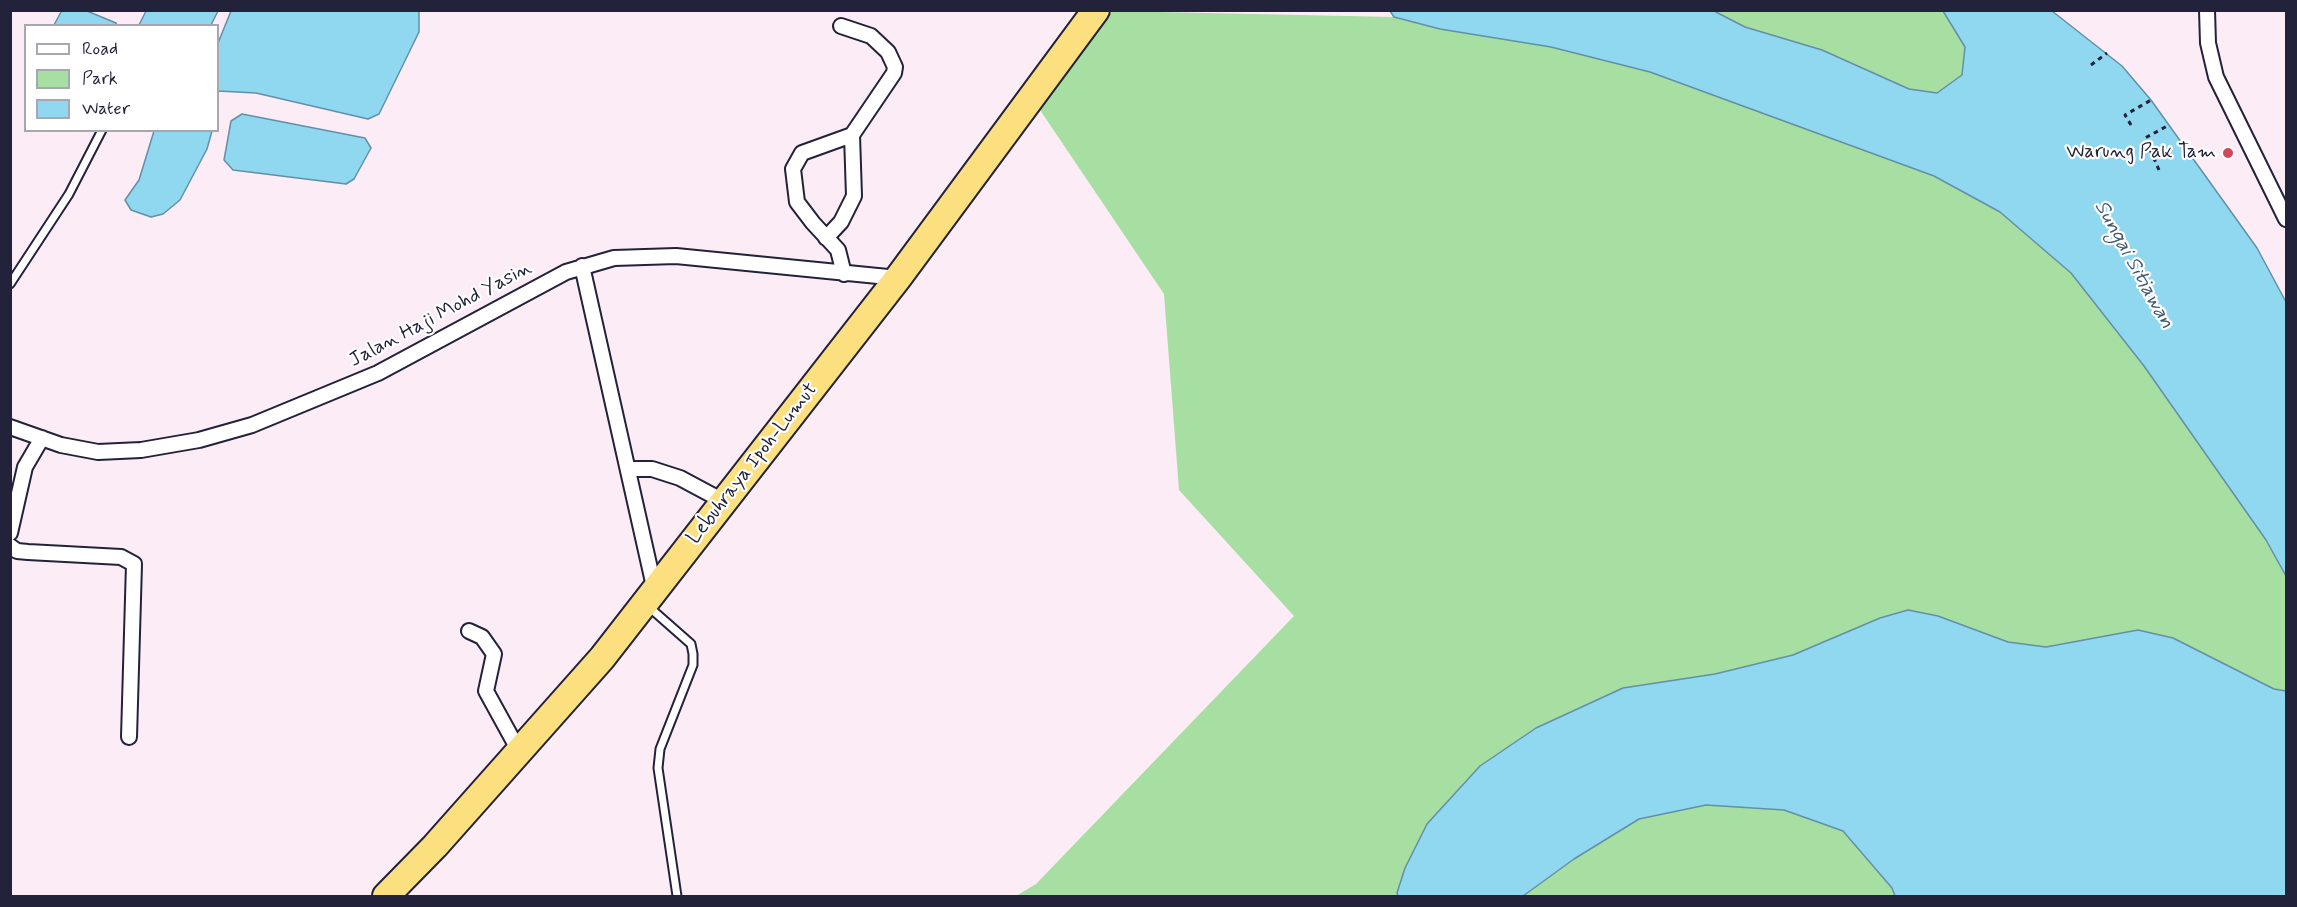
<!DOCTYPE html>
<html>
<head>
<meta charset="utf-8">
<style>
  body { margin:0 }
  #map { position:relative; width:2297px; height:907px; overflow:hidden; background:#fcecf6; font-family:Mynerve,sans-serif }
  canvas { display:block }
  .frame { position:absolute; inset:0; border:12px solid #22223b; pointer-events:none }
  .legend { position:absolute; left:24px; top:24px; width:195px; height:108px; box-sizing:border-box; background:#fff; border:2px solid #a7a7b1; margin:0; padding:8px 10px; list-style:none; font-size:18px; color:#22223b }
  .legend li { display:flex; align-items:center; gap:12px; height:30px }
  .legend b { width:30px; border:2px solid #a7a7b1 }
</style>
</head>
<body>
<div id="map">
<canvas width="2297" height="907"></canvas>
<div class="frame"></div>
<ul class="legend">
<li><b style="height:8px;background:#fff"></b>Road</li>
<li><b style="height:16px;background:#a7dea1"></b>Park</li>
<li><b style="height:16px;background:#8fd8f0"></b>Water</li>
</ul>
</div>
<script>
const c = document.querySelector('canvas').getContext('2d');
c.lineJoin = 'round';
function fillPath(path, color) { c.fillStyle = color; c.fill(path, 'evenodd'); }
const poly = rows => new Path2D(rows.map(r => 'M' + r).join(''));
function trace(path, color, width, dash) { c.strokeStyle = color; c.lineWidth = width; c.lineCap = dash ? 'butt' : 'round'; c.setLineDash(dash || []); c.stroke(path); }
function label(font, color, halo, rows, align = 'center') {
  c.font = font + ' Mynerve,sans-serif'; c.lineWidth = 4.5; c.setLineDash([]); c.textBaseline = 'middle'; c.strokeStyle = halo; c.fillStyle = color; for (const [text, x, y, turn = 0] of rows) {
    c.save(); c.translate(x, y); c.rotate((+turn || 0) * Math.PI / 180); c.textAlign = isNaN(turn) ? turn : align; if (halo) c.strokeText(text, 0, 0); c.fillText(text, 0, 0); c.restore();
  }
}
fillPath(poly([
  [1112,11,1394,17,1551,47,1650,72,1934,176,2000,212,2071,273,2144,366,2266,540,2286,576,2286,691,2274,689,2173,638,2138,630,2047,647,2008,642,1938,616,1836,639,1793,655,1715,674,1397,893,1398,896,1016,896,1036,884,1294,616,1179,490,1164,294,1038,107],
  [1714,11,1943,11,1965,47,1962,75,1937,93,1909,89,1822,50,1745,27],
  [1706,805,1784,810,1843,831,1892,888,1895,896,1523,896,1574,859,1639,819]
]), '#a7dea1');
const water = poly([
  [62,10,87,11,116,23,117,25,54,25,62,10],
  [146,11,146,10,218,11,211,25,139,25,146,11],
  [231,11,419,11,419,32,379,114,368,119,256,93,218,91,218,43,231,11],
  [1390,11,1714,11,1745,27,1822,50,1909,89,1937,93,1962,75,1965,47,1943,11,2052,11,2122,66,2151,100,2257,248,2286,302,2286,576,2266,540,2144,366,2071,273,2000,212,1934,176,1650,72,1551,47,1440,29,1394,17,1390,11],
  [242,114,365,138,371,148,354,179,346,184,233,170,224,160,231,121,242,114],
  [154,131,212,131,207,149,180,200,163,214,151,217,131,210,125,200,139,180,154,131],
  [1908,610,1938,616,2008,642,2046,647,2138,630,2173,638,2274,689,2286,691,2286,896,1895,896,1892,888,1843,831,1784,810,1706,805,1639,819,1574,859,1523,896,1398,896,1397,893,1405,868,1427,824,1480,766,1536,728,1623,688,1715,674,1793,655,1880,618,1908,610]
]);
fillPath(water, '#8fd8f0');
trace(water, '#638fa8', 1.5);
const lane = poly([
  [10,284,69,194,102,130],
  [649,607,691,644,693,654,693,665,660,749,658,768,677,896]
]);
const street = poly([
  [2207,10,2208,43,2216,77,2286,219],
  [841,26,871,36,888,52,895,67,894,73,852,135,802,153,793,169,797,202,813,223,838,250,844,274],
  [826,238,841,222,854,196,852,135],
  [582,266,655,591],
  [10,427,61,445,98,452,141,450,199,440,252,425,378,373,566,272,614,258,676,256,898,278],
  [628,469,652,469,680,478,723,501],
  [10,533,25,467,42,438],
  [10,546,17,551,28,552,121,557,134,564,129,737],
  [469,631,482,637,494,654,486,691,519,751]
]);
const highway = poly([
  [386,896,435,846,602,658,898,278,1096,10]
]);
trace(lane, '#22223b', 11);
trace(street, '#22223b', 18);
trace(highway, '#22223b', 30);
trace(poly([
  [2091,65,2107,53],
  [2131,125,2125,115,2151,100],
  [2159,170,2145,138,2169,125]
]), '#22223b', 3, [4.5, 4.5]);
trace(lane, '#fff', 7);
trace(street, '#fff', 14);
trace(highway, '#fce080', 26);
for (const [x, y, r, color] of [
  [2228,153,6,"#d1495b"]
]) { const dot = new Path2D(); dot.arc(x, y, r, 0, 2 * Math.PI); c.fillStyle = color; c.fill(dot); trace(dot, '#fff', 2); }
label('20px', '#22223b', '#fff', [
  ["Warung Pak Tam",2216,153]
], 'right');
label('20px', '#22223b', '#fff', [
  ["Jalan Haji Mohd Yasin",441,315,-28],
  ["Lebuhraya Ipoh-Lumut",753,464,-52]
]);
label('italic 21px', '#435971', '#fff', [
  ["Sungai Sitiawan",2133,265,61]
]);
</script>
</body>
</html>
